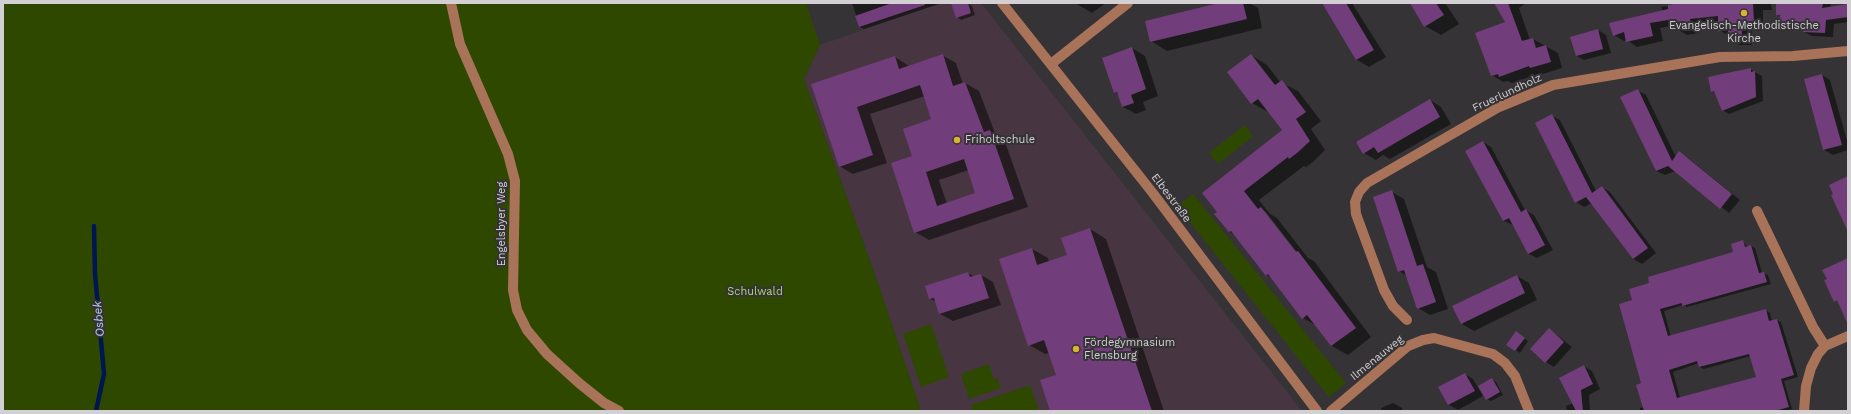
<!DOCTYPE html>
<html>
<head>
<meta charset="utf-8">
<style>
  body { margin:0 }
  #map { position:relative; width:1851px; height:414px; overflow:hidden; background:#363336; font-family:"Work Sans",sans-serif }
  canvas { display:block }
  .frame { position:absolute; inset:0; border:4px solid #d2d0d2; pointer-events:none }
</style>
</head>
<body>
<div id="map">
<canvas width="1851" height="414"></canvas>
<div class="frame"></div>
</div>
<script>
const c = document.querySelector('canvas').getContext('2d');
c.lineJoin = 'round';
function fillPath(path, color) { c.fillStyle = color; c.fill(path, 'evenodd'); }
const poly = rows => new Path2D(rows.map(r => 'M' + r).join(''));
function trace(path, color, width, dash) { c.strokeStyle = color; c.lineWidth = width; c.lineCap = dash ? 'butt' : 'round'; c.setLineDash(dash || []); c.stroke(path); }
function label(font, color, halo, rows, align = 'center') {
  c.font = font + ' "Work Sans",sans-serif'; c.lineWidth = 4; c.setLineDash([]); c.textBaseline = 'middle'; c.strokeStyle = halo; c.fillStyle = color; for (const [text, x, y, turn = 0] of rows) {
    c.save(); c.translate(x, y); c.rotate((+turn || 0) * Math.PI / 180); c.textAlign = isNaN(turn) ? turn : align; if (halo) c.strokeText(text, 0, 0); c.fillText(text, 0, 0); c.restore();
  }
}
fillPath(poly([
  [940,3,981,3,1302,411,921,411,879,286,804,79,820,45]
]), '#473641');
fillPath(poly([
  [3,3,806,3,820,45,804,79,879,286,921,411,3,411],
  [1245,125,1253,136,1218,164,1209,153],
  [1193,194,1346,383,1329,397,1177,206],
  [931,324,949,377,921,387,903,334],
  [989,364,994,379,997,378,1001,388,969,399,961,374],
  [1030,385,1039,411,973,411,971,405]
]), '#2f4800');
fillPath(poly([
  [852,3,942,3,864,29,860,27],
  [952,3,968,3,972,6,975,15,961,20,957,17],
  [1075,3,1106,3,1092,13],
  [1223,3,1249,3,1258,8,1262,28,1167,51,1151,41],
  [1323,3,1352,3,1386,57,1369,67,1357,60],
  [1411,3,1445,3,1459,24,1441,35,1425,26],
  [1495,3,1526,3,1519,8,1530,40,1533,39,1558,53,1562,68,1543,74,1541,73,1512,83,1507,81,1503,82,1492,75,1507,23],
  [1702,3,1771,3,1772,10,1763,10,1763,27,1752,27,1752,45,1739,45,1729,39,1729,36,1719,30,1719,22,1699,24,1700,33,1687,35,1677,29,1677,25,1660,28,1663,41,1637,47,1627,40,1624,41,1614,35,1663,11,1661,7],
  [1805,3,1831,3,1830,8,1848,5,1848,22,1834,24,1833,37,1812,36,1804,32,1804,27,1789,26,1781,22,1781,17,1777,14],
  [1598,30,1606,35,1611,53,1584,60,1577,56],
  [1132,48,1145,56,1158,96,1143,102,1146,110,1136,114,1123,107,1119,95,1115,92],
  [942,55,956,63,963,84,965,83,979,91,995,133,1004,139,1028,207,929,240,915,232,913,157,933,120,925,96,870,114,887,163,853,174,839,166,812,84,895,57,909,66],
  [969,170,977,194,947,204,939,180],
  [1251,55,1267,65,1280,82,1298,91,1321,121,1311,129,1325,150,1313,162,1306,167,1304,166,1259,200,1270,214,1277,218,1308,258,1314,261,1371,337,1348,355,1332,346,1317,326,1303,318,1272,278,1266,275,1235,235,1229,231,1216,214,1283,130,1269,111,1268,112,1252,103],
  [1263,211,1265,211,1300,256,1298,257],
  [1750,69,1762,76,1763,101,1729,114,1722,110,1716,93,1712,91],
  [1822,75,1830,80,1848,144,1848,150,1833,155,1824,150],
  [1637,90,1646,95,1676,157,1679,153,1688,158,1740,200,1729,213,1675,171,1665,175,1656,171],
  [1430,100,1441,107,1451,124,1390,159,1383,155,1376,160,1364,153],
  [1552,116,1560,120,1596,191,1602,187,1610,192,1656,253,1642,264,1633,259,1592,203,1584,207,1576,202],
  [1483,142,1491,147,1525,210,1534,215,1553,250,1537,258,1529,254,1513,225,1504,221],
  [1392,192,1404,199,1427,267,1436,272,1448,309,1430,315,1418,308,1407,276,1399,271],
  [1090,229,1106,239,1164,411,1051,411,1057,375,1050,353,1045,354,1029,345,1032,249,1048,258,1049,262,1068,256],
  [1743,242,1748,247,1751,246,1755,248,1762,273,1768,275,1771,284,1687,307,1683,305,1664,311,1671,337,1766,310,1770,313,1772,321,1777,320,1781,322,1798,377,1784,381,1792,409,1785,411,1640,411,1640,408,1644,407,1634,301,1734,252],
  [1751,356,1757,378,1680,398,1673,372,1699,363,1700,367,1704,369],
  [968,273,975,277,981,275,993,282,1001,305,953,321,940,314,937,302,930,299],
  [1517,276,1529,283,1537,300,1474,331,1462,324],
  [1549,329,1572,347,1554,367,1546,362],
  [1520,335,1528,341,1520,353,1507,344],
  [1584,366,1592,371,1600,389,1589,395,1590,411,1567,411,1566,406,1573,403],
  [1465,374,1473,379,1483,396,1458,410,1449,405,1440,387],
  [1492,379,1496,382,1503,395,1491,401,1487,399],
  [1393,403,1402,408,1403,411,1382,411,1381,408]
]), '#0007');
trace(poly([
  [94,226,95,274,104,374,96,411]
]), '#001653', 4.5);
fillPath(poly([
  [892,3,925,3,925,5,859,27,855,16],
  [951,3,968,3,971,13,956,18],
  [1219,3,1243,3,1247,19,1150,42,1145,21],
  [1322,3,1346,3,1374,50,1356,60],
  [1410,3,1436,3,1444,15,1424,27],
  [1494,3,1508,3,1522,41,1533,38,1536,48,1546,45,1551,62,1530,68,1529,66,1499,77,1498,74,1491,76,1475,33,1505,22],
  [1679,3,1753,3,1754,21,1742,22,1742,40,1728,40,1728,30,1718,31,1718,16,1690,19,1691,27,1676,30,1674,19,1650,23,1653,36,1626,42,1624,32,1613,36,1609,23,1668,9,1668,5],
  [1776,3,1823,3,1822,8,1848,4,1848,17,1826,20,1825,33,1803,32,1804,23,1780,22,1780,15,1776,15],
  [1598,29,1603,49,1576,56,1570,37],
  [1132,47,1146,89,1131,95,1134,103,1122,107,1117,92,1114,93,1102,58],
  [943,54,953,86,965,82,984,132,990,130,1014,199,914,233,891,163,912,156,903,129,931,119,920,85,857,107,873,155,839,167,811,84,895,56,899,69],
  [964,159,975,193,937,206,926,172],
  [1251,54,1275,85,1282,80,1306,112,1296,119,1310,141,1297,153,1289,159,1288,157,1244,191,1258,209,1261,207,1296,252,1298,251,1356,328,1331,346,1307,315,1302,319,1268,274,1266,276,1231,231,1229,232,1214,214,1217,212,1202,193,1282,130,1258,99,1251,104,1227,72],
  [1751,68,1751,72,1755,71,1756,97,1722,111,1714,91,1711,92,1708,77],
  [1822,74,1842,145,1823,150,1804,79],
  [1638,89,1672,161,1679,151,1732,194,1720,209,1668,166,1656,171,1620,97],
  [1430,99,1440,117,1378,153,1374,147,1363,154,1356,142],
  [1552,114,1592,193,1602,186,1648,248,1633,259,1586,197,1575,203,1535,123],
  [1483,141,1521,212,1526,209,1545,245,1528,254,1509,218,1503,221,1465,151],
  [1848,176,1848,232,1831,195,1833,194,1829,185],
  [1392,190,1417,266,1423,264,1436,302,1417,309,1404,270,1398,272,1373,197],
  [1090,228,1113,296,1152,411,1050,411,1040,380,1056,375,1044,340,1028,346,999,259,1032,248,1037,265,1067,255,1061,238],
  [1743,240,1745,247,1751,245,1759,273,1764,272,1767,282,1682,306,1682,303,1660,309,1668,336,1766,309,1769,321,1777,319,1794,375,1781,379,1789,407,1775,411,1644,411,1636,385,1641,383,1619,304,1632,300,1629,289,1649,283,1648,277,1733,252,1731,244],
  [1749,354,1756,377,1677,398,1669,370,1697,361,1699,367],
  [1848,258,1848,325,1837,300,1834,302,1824,280,1827,279,1822,270],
  [968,272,970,277,981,274,989,298,939,314,934,298,929,299,925,286],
  [1517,275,1525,293,1461,324,1452,306],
  [1549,328,1564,342,1545,363,1530,349],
  [1516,331,1525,338,1515,351,1506,345],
  [1584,365,1593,384,1581,390,1583,411,1576,411,1559,378],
  [1465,373,1475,391,1448,405,1438,387],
  [1492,378,1500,392,1486,400,1478,386]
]), '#723d7b');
trace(poly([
  [451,3,460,44,508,154,515,181,513,290,517,310,527,330,547,354,579,383,604,403,619,411],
  [1002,3,1152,192,1317,411],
  [1051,64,1128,3],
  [1757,211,1813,327,1825,346],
  [1407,320,1393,306,1384,290,1356,214,1355,202,1359,192,1367,183,1499,107,1553,85,1720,57,1793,56,1848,51],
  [1331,411,1408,346,1423,340,1434,338,1493,354,1505,363,1515,376,1529,411],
  [1804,411,1806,386,1811,368,1818,354,1825,346,1848,336]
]), '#a87358', 10);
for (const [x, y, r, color] of [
  [1744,13,4,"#dab333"],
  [957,140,4,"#dab333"],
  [1076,349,4,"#dab333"]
]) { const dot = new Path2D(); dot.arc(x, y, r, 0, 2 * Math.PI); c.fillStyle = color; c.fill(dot); trace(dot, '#363336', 1.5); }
label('11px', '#d2d0d2', '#363336', [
  ["Evangelisch-Methodistische",1744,26,"center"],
  ["Kirche",1744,39,"center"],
  ["Friholtschule",965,140],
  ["Fördegymnasium",1084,343],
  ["Flensburg",1084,356]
], 'left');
label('11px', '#d2d0d2', '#363336', [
  ["Fruerlundholz",1507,93,-25],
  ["Elbestraße",1171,198,53],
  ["Engelsbyer Weg",502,224,-90],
  ["Ilmenauweg",1377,358,-39]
]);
label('11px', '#a9d86d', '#363336', [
  ["Schulwald",755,292]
]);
label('italic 12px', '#b6ccf2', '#363336', [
  ["Osbek",99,319,-95]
]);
</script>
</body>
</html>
